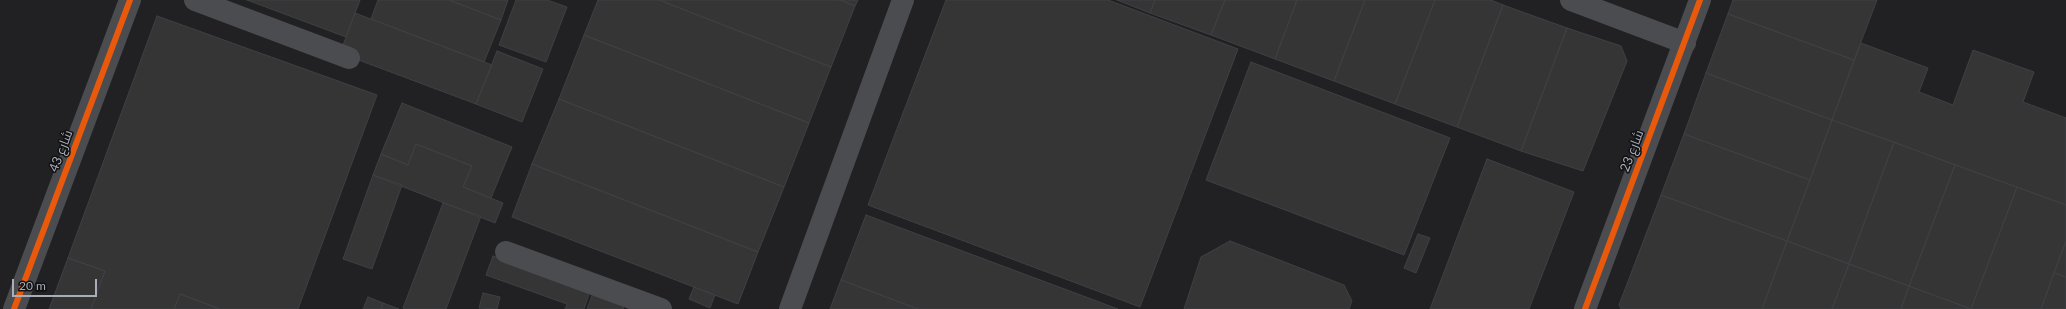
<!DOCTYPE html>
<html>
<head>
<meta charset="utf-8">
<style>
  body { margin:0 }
  #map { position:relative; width:2066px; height:309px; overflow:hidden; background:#171717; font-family:Lato,sans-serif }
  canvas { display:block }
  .scale { position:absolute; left:12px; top:279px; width:85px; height:18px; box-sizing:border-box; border:2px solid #a8adb8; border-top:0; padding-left:5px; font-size:12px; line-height:14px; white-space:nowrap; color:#a8adb8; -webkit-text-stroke:3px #111113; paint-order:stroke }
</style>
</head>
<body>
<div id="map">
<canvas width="2066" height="309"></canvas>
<div class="scale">20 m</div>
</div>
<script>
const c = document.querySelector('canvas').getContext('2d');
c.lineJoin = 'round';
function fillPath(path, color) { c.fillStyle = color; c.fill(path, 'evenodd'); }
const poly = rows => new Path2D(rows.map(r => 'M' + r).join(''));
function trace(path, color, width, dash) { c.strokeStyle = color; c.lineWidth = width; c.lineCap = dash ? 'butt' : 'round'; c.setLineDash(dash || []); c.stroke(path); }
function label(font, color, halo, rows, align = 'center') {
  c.font = font + ' Lato,Cairo,sans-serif'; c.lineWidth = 3; c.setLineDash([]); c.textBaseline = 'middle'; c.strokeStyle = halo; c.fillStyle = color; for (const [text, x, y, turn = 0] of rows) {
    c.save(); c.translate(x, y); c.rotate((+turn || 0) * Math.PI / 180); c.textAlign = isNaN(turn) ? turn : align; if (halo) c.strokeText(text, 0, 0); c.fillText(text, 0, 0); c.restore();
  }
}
fillPath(poly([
  [0,0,2066,0,2066,309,0,309]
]), '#212123');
const building = poly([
  [247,0,360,0,346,37,247,0],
  [378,0,449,0,501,20,484,62,371,19,378,0],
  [449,0,508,0,501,20,449,0],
  [516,0,547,0,567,7,546,62,499,45,516,0],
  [598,0,659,0,831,67,809,123,584,35,598,0],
  [659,0,840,0,855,6,831,67,659,0],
  [840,0,858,0,855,6,840,0],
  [946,0,1108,0,1238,49,1140,307,868,205,946,0],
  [1117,0,1155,0,1150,13,1117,0],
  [1155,0,1225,0,1211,35,1150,13,1155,0],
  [1225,0,1297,0,1275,59,1211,35,1225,0],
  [1297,0,1365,0,1334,81,1275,59,1297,0],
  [1365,0,1435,0,1395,104,1334,81,1365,0],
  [1435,0,1491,0,1503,5,1457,127,1395,104,1435,0],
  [1733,0,1877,0,1854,60,1728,14,1733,0],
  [1503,5,1567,28,1521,151,1457,127,1503,5],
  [355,13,492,65,476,104,340,53,355,13],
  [1728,14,1854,60,1832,120,1706,73,1728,14],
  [157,16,377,95,298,309,220,309,180,294,174,309,91,309,105,271,68,258,157,16],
  [1567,28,1621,46,1627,61,1583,171,1521,151,1567,28],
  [584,35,809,123,784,187,559,99,584,35],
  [1861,43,1928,68,1919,92,1953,105,1973,50,2034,72,2023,102,2066,118,2066,205,1832,120,1861,43],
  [497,51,543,69,522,122,476,104,497,51],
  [1251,62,1450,138,1404,255,1206,180,1251,62],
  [1706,73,1832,120,1810,180,1684,134,1706,73],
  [559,99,784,187,758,252,532,164,559,99],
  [402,103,512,147,491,198,463,187,472,166,416,144,408,165,381,154,402,103],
  [1832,120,1894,142,1849,264,1787,241,1832,120],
  [1684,134,1810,180,1787,241,1661,195,1684,134],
  [1894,142,1955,165,1909,286,1849,264,1894,142],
  [416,144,472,166,463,187,503,203,495,223,373,175,381,154,408,165,416,144],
  [1487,159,1574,192,1529,309,1430,309,1487,159],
  [532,164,758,252,738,304,512,217,532,164],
  [1955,165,2017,187,1971,309,1909,286,1955,165],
  [373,175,402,185,372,269,343,259,373,175],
  [2017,187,2066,205,2066,241,2054,273,2041,309,1971,309,2017,187],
  [1661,195,1787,241,1762,309,1621,309,1619,305,1661,195],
  [443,203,481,216,446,309,405,309,403,308,443,203],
  [866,215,1118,309,918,309,841,280,866,215],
  [1418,234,1430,238,1416,273,1404,268,1418,234],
  [1230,241,1344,285,1352,301,1349,309,1184,309,1201,257,1230,241],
  [1787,241,1849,264,1832,309,1762,309,1787,241],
  [2066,241,2066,277,2054,273,2066,241],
  [493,256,590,291,584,309,565,309,567,304,486,275,493,256],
  [68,258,105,271,91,309,49,309,68,258],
  [1849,264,1909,286,1901,309,1832,309,1849,264],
  [2054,273,2066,277,2066,309,2041,309,2054,273],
  [841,280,918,309,830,309,841,280],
  [1909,286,1971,309,1901,309,1909,286],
  [694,287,715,295,710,308,689,299,694,287],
  [483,293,500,297,497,309,479,308,483,293],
  [593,293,624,306,623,309,587,309,593,293],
  [180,294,220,309,174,309,180,294],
  [368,297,383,303,381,309,363,309,368,297],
  [383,303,399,309,381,309,383,303]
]);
fillPath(building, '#353536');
trace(building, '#3f4043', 1);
trace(poly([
  [195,0,349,58],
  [1571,0,1685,43],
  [506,252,661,309],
  [14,309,130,0],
  [790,309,903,0],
  [1585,309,1700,0]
]), '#4b4c50', 22);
trace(poly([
  [14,309,130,0],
  [1585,309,1700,0]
]), '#e8590c', 6);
label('13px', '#a8adb8', '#111113', [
  ["شارع 43",61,151,-69],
  ["شارع 23",1632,151,-69]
]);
</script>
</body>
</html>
